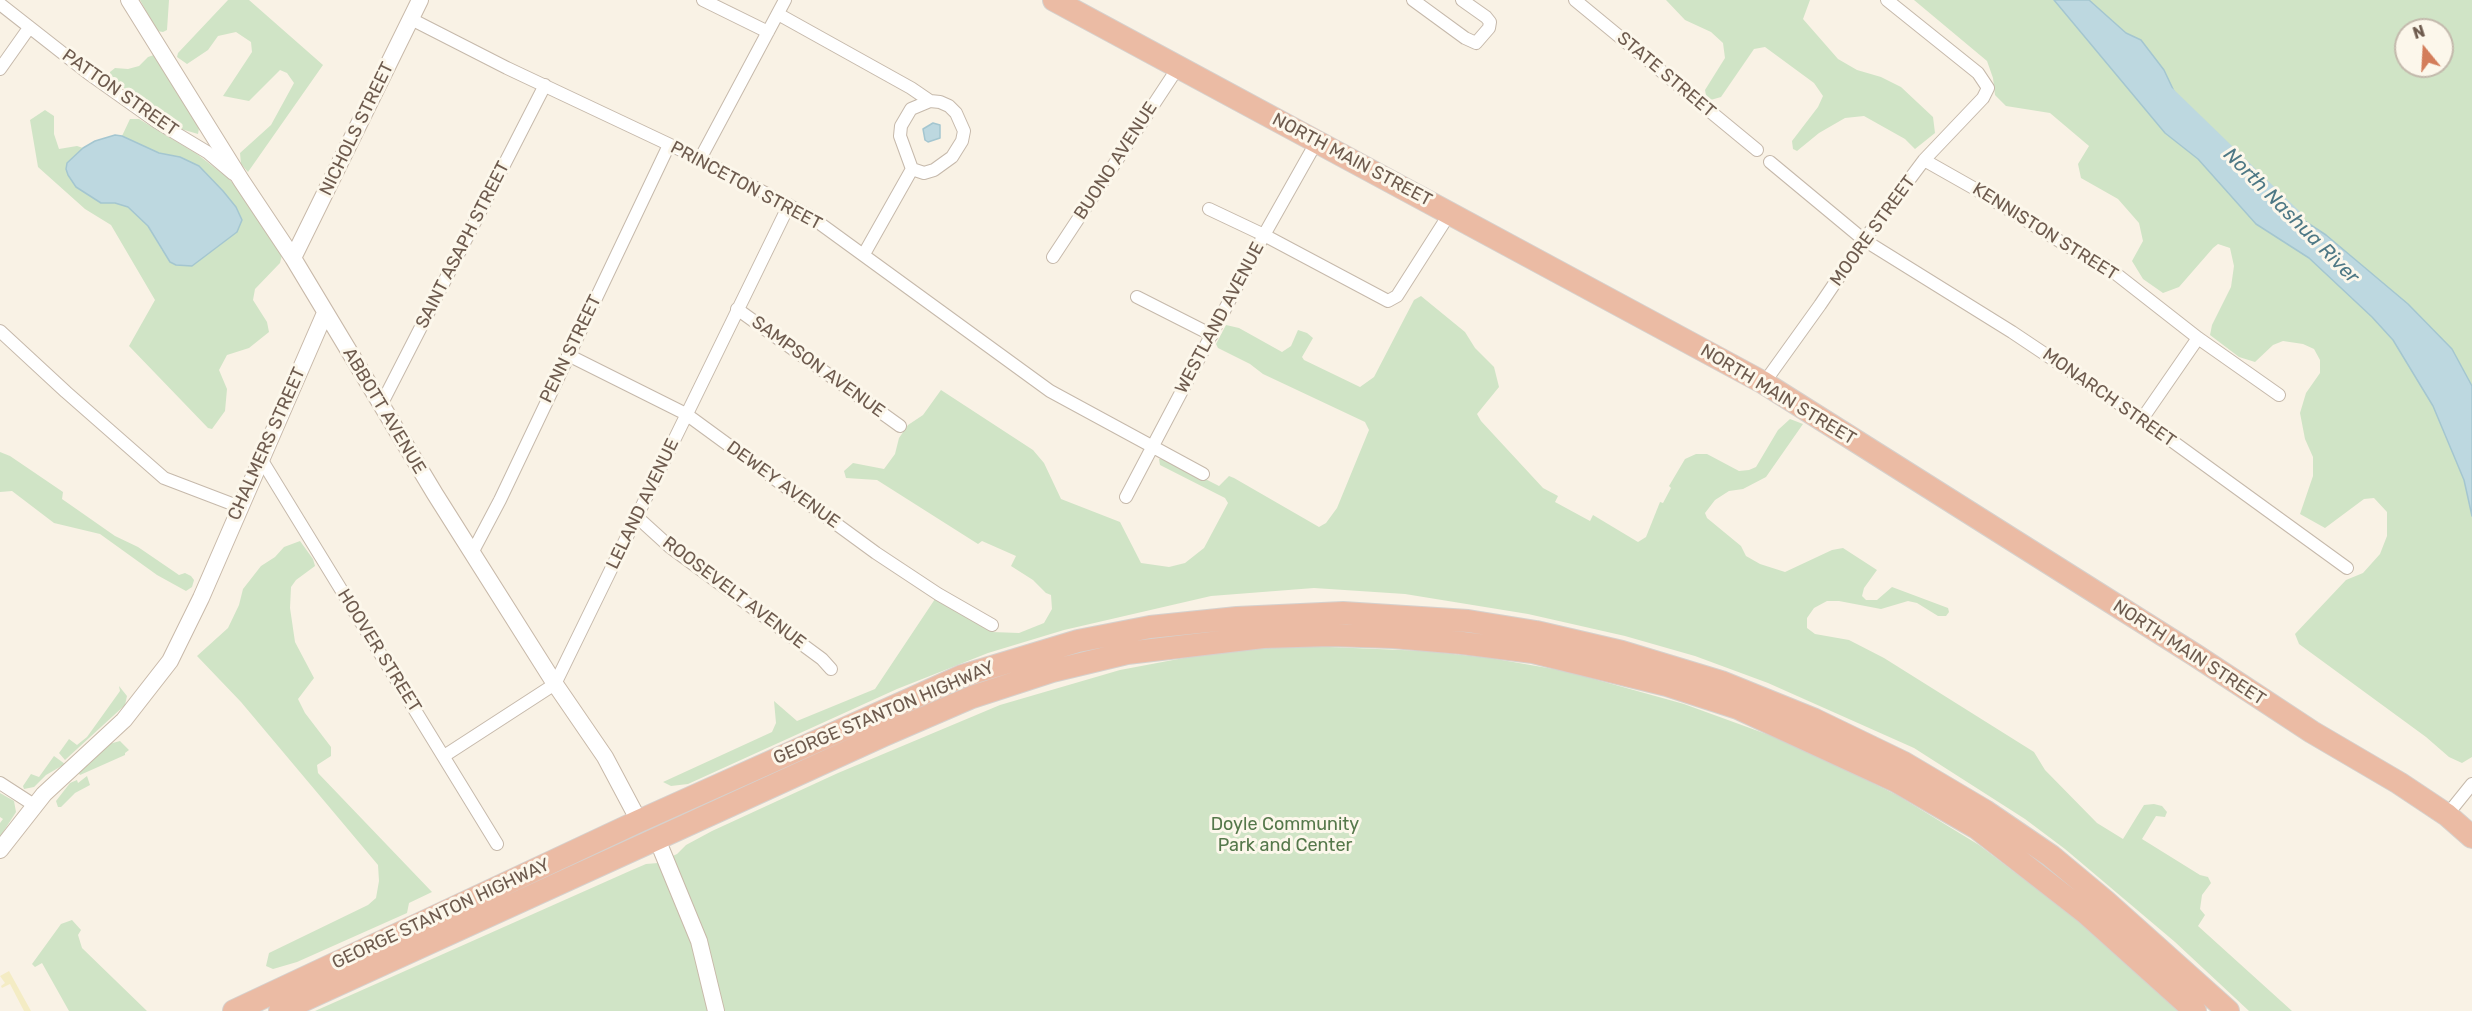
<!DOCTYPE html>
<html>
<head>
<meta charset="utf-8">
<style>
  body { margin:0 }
  #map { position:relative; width:2472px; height:1011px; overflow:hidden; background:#f9f2e5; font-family:Rubik,sans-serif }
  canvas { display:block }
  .north { position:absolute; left:2394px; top:18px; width:60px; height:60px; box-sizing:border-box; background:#fcf7eb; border:2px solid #c3b9ac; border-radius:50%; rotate:342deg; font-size:16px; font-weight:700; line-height:24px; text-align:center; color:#6e5b4e }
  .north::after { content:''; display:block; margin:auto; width:21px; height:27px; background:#d37d5a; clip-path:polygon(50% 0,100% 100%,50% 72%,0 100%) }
</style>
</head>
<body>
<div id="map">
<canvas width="2472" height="1011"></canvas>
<div class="north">N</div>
</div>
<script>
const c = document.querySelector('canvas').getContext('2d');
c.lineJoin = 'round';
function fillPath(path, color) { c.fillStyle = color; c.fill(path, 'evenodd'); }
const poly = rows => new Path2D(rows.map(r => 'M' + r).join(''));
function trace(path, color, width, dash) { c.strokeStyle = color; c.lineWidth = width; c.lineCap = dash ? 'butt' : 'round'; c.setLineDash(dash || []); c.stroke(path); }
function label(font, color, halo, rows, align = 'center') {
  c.font = font + ' Rubik,sans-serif'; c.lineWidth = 6; c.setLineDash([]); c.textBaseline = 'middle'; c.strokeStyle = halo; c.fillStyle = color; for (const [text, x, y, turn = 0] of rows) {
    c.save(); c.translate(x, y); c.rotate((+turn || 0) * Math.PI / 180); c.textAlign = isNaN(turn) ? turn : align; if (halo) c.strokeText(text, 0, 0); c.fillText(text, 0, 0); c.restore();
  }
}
fillPath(poly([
  [140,0,169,0,167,30,163,32,157,31],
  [228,0,249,0,323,65,248,172,241,164,240,153,271,125,294,83,287,73,280,70,249,101,223,96,252,52,251,42,236,32,218,36,208,50,187,64,177,57,178,53],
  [1666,0,1810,0,1803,19,1838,59,1857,70,1881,77,1901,87,1933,117,1935,133,1915,149,1905,139,1864,116,1845,118,1819,133,1797,151,1793,149,1792,141,1818,107,1823,96,1814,83,1765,47,1754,49,1721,97,1707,101,1705,90,1725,58,1723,43,1711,32,1685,20],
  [1914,0,2054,0,2165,133,2198,159,2256,224,2309,258,2372,317,2393,340,2433,406,2464,480,2472,516,2472,757,2462,763,2449,757,2426,737,2299,644,2295,634,2346,580,2363,573,2380,554,2387,536,2387,512,2374,498,2364,499,2325,528,2300,514,2313,476,2313,457,2305,439,2300,413,2306,393,2320,373,2320,360,2314,349,2303,344,2283,341,2273,345,2255,362,2239,357,2210,335,2212,325,2231,287,2234,266,2230,248,2218,244,2213,248,2179,287,2163,293,2143,279,2132,261,2143,241,2139,223,2118,199,2081,178,2078,164,2089,146,2050,113,2006,106,1995,95,1993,78,1987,61],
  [2089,0,2472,0,2472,386,2452,349,2408,304,2256,189,2224,161,2211,140,2189,123,2164,70,2141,40,2126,33],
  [2406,30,2442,30,2442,66,2406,66],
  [154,55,199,128,198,134,181,129,110,78,110,72,115,68,128,69,139,66,148,57],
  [45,110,54,116,54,134,59,149,77,146,83,148,68,162,66,169,68,175,101,203,115,203,128,207,148,226,162,250,236,207,223,191,198,166,180,157,159,153,122,136,130,119,139,119,197,154,228,178,244,195,283,251,280,263,255,289,253,300,267,322,269,332,249,348,227,355,219,370,227,389,225,411,212,429,208,428,129,346,155,300,111,225,85,209,38,167,30,120],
  [1421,296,1465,332,1475,348,1494,367,1499,387,1477,414,1481,421,1543,488,1558,496,1555,502,1590,521,1593,515,1638,542,1646,537,1660,502,1663,503,1671,488,1669,486,1685,459,1696,454,1707,454,1739,471,1749,470,1756,467,1778,430,1790,419,1803,424,1766,477,1743,489,1729,491,1715,500,1705,513,1707,518,1741,546,1746,556,1760,564,1785,572,1832,550,1843,548,1877,570,1864,588,1862,596,1866,600,1877,600,1892,587,1948,608,1949,612,1946,616,1938,616,1917,603,1908,601,1881,609,1839,601,1827,601,1814,608,1807,618,1807,628,1815,634,1849,640,1884,658,2034,752,2045,770,2097,823,2123,839,2144,805,2154,804,2162,806,2167,812,2165,817,2156,816,2142,839,2200,875,2208,877,2211,883,2202,895,2200,909,2205,915,2198,926,2292,1011,2249,1011,2175,942,2065,849,2025,819,1914,748,1768,683,1695,656,1625,636,1528,614,1405,594,1314,588,1211,596,1064,630,988,653,897,689,688,784,671,786,663,782,772,732,776,723,774,701,797,721,875,689,935,599,992,632,1019,633,1044,623,1052,609,1051,595,1046,593,1033,580,1011,566,1016,556,982,541,978,544,877,480,846,478,844,471,853,463,884,469,895,454,899,438,908,425,923,415,941,390,1033,450,1044,463,1061,499,1120,522,1141,563,1169,567,1185,563,1204,548,1228,503,1225,498,1160,465,1159,459,1166,459,1219,486,1229,476,1234,478,1319,527,1326,523,1337,508,1369,430,1365,422,1263,374,1250,364,1218,348,1216,344,1226,325,1239,328,1282,352,1291,346,1298,330,1307,333,1313,338,1302,357,1304,360,1360,387,1374,377,1414,300],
  [0,452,10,456,63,492,62,499,115,536,138,547,179,575,185,573,191,576,194,580,192,587,186,591,157,575,100,534,54,523,12,491,0,492],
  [300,541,313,559,315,566,296,580,291,587,290,608,295,642,314,678,298,699,305,713,331,747,331,756,317,765,318,773,432,892,409,903,407,913,297,962,273,969,266,966,269,953,368,905,376,898,379,881,378,865,241,702,197,656,228,628,239,605,243,589,261,566,275,557,284,547],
  [1305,646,1425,651,1490,658,1565,671,1684,704,1791,743,1897,795,1979,845,2096,934,2180,1011,315,1011,632,870,646,864,658,863,677,854,686,845,712,831,838,773,1000,705,1120,670,1189,657,1237,650],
  [119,686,127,696,125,705,65,760,59,753,69,739,77,745,87,737,120,691],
  [120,741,129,750,125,753,125,755,80,775,78,772,109,744],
  [54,756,65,764,46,775,34,787,24,789,23,786,31,774,39,777],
  [87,776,90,785,75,793,61,807,58,807,56,801,70,783,77,780,78,783],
  [0,793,14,801,16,812,0,837,0,823,3,819,0,817],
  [72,920,81,930,78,935,82,948,147,1011,69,1011,42,963,35,967,32,964,61,924]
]), '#d0e4c6');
fillPath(poly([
  [9,971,31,1011,24,1011,10,984,2,988,1,986,5,983,0,976]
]), '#f4ecc4');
const water = poly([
  [2054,0,2089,0,2126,33,2141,40,2164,70,2189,123,2211,140,2224,161,2256,189,2326,235,2408,304,2452,349,2472,386,2472,516,2464,480,2433,406,2393,340,2372,317,2309,258,2256,224,2198,159,2165,133,2054,0],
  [933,123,940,125,940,138,928,142,925,140,923,129,933,123],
  [115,135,122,136,159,153,180,157,199,166,223,191,236,207,242,220,237,232,192,266,176,265,170,262,148,226,128,207,115,203,101,203,76,187,68,175,66,169,67,163,83,148,95,141,115,135]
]);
fillPath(water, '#bdd8e0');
trace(water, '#a4c6d0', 1.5);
trace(poly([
  [2166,96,2294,220]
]), '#bdd8e0', 20);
const street = poly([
  [703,0,768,32],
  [1413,0,1465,38,1476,43,1489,28,1490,22,1486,17,1462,0],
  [1575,0,1757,150],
  [0,4,88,73,157,122,207,152,233,174],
  [778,14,911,88,930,101],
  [411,19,507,68,700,159,811,217,1050,391,1203,474],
  [0,69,29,28],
  [930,101,940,102,949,106,956,113,964,131,962,141,952,157,934,170,924,173,912,169,900,136,901,126,911,109,930,101],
  [700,159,785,0],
  [1924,160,1977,190,2069,247,2106,266,2198,338,2279,395],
  [1770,162,1864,240,2012,332,2139,417,2347,568],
  [1209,209,1264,235,1388,301,1397,296,1450,213],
  [864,254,912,169],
  [1053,257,1179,66],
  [1137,297,1212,335],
  [737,309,900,426],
  [0,331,66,392,164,478,240,507],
  [568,355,686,414,876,553,938,594,992,625],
  [1764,383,1820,305,1864,240,1924,160,1983,98,1988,88,1978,73,1887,0],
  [381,405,545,85],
  [2142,419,2198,338],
  [261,459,497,844],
  [1126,497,1264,235,1317,141],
  [637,517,670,547,822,659,831,669],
  [472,553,500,500,669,145],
  [444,756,555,684,789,205],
  [0,783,34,805],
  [2447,815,2472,784]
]);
const secondary = poly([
  [129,0,241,180,293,258,435,494,555,684,605,757,639,821],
  [293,258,420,0],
  [657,839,699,941,716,1011],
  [0,850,44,794,124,720,170,661,201,598,325,313]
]);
const highway = poly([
  [1054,0,1764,383,2195,655,2312,732,2399,783,2447,815,2472,837],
  [234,1011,639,821,962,676,1078,641,1150,627,1237,618,1343,613,1468,621,1536,632,1622,652,1721,682,1815,720,1904,763,1985,811,2051,856,2105,901,2228,1011],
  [280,1011,884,735,972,697,1052,671,1127,653,1263,637,1330,635,1393,637,1462,643,1533,652,1667,685,1738,708,1896,781,1977,828,2086,913,2195,1011]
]);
trace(street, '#c6b9ab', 14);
trace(secondary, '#c8b9a9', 18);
trace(highway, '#d6d1cd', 24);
trace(street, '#fff', 12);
trace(secondary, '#fff', 16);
trace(highway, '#ebbba4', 22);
label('18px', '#6e5b4e', '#fcf7eb', [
  ["STATE STREET",1666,75,40],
  ["PATTON STREET",120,93,35],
  ["NICHOLS STREET",357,129,-64],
  ["NORTH MAIN STREET",1352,160,28],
  ["BUONO AVENUE",1116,161,-57],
  ["PRINCETON STREET",746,186,28],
  ["MOORE STREET",1873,231,-54],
  ["KENNISTON STREET",2045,232,32],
  ["SAINT ASAPH STREET",463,245,-63],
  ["WESTLAND AVENUE",1220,318,-62],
  ["PENN STREET",571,349,-64],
  ["SAMPSON AVENUE",818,367,36],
  ["NORTH MAIN STREET",1778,395,31],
  ["MONARCH STREET",2109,398,35],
  ["ABBOTT AVENUE",384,411,59],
  ["CHALMERS STREET",267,444,-66],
  ["DEWEY AVENUE",783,485,36],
  ["LELAND AVENUE",643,504,-64],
  ["ROOSEVELT AVENUE",734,593,37],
  ["HOOVER STREET",379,651,58],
  ["NORTH MAIN STREET",2189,653,33],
  ["GEORGE STANTON HIGHWAY",884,713,-23],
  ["GEORGE STANTON HIGHWAY",441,914,-25]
]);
label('18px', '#55784b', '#fcf7eb', [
  ["Doyle Community",1285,825],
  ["Park and Center",1285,846]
]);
label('italic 20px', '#4e7885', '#fcf7eb', [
  ["North Nashua River",2291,216,45]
]);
</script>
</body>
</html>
